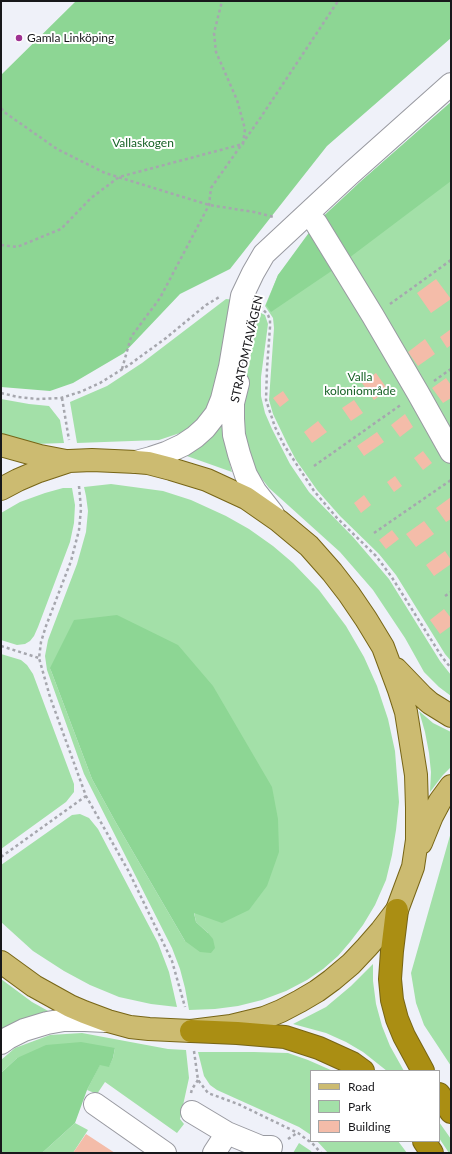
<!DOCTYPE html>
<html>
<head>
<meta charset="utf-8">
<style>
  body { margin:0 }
  #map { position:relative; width:452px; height:1154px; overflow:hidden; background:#eff1f9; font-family:Lato,sans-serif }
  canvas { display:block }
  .frame { position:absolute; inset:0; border:2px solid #18181b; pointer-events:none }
  .legend { position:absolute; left:310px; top:1070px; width:130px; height:72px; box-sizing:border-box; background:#fff; border:1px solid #a3a3a4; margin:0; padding:5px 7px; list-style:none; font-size:12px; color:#18181b }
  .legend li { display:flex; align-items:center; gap:8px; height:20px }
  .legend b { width:20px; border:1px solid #a3a3a4 }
</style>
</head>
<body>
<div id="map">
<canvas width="452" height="1154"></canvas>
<div class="frame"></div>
<ul class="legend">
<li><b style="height:5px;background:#ccbb71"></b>Road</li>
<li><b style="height:11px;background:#a3e0a8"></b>Park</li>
<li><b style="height:11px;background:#f4bca9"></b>Building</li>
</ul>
</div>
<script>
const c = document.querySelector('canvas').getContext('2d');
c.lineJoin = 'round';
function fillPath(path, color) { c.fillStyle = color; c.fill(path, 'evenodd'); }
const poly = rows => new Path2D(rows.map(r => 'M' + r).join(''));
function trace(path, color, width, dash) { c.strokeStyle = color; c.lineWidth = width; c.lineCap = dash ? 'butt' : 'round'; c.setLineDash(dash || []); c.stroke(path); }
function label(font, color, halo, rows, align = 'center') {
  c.font = font + ' Lato,sans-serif'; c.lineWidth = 4; c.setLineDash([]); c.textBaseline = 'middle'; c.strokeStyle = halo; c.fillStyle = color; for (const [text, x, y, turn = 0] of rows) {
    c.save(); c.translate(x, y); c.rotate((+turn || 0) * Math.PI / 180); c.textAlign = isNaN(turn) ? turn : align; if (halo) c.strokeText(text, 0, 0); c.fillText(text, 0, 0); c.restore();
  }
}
fillPath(poly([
  [451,102,451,661,445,654,396,575,379,554,340,516,317,490,296,460,287,443,273,414,269,400,274,328,273,318,265,306,278,275,359,183],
  [226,299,236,300,219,391,206,413,183,432,159,440,77,443,70,402,107,386,142,363],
  [259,312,265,315,268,324,261,377,261,396,265,413,272,429,290,464,309,492,353,537,389,579,440,661,451,675,451,696,439,687,424,672,405,638,373,590,340,552,269,488,255,470,242,434,244,390],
  [1,399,29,404,49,406,60,420,64,443,35,444,1,436],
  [223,424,224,441,232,472,184,455,211,435],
  [111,484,163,491,191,500,226,516,249,529,273,546,293,563,319,590,346,626,364,657,377,686,388,719,395,751,399,802,396,830,392,855,386,880,375,905,363,925,350,942,338,956,323,969,307,980,286,991,262,1000,238,1006,215,1009,189,1010,185,988,180,969,172,948,84,774,47,670,45,656,48,640,77,564,86,532,88,511,86,496,84,487],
  [50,668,194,912,196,922,208,933,185,941,115,821,92,779],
  [63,488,72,488,75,505,74,523,70,542,38,627,34,636,30,641,25,644,17,645,1,640,1,513,20,502,45,493],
  [1,654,21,660,27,665,33,674,74,784,74,792,66,802,1,849],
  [419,711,433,723,451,732,451,767,443,775,430,792,431,772,429,753,425,732],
  [80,814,89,818,98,829,158,943,169,972,177,1007,151,1004,119,997,90,985,64,971,33,951,1,922,1,865,72,815],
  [451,832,451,1066,424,1025,416,1003,411,973],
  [373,964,373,981,376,1004,382,1026,390,1046,404,1071,387,1071,363,1052,346,1042,326,1033,293,1024,326,1007,351,986],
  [1,979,32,1002,50,1012,1,1031],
  [82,1033,168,1049,186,1050,189,1078,180,1119,184,1124,177,1133,105,1082,97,1094,87,1090,100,1064,109,1066,113,1058,115,1048,17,1058,1,1073,1,1060,15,1048,50,1035],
  [198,1052,254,1052,288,1053,308,1060,333,1071,311,1071,311,1135,299,1127,217,1090,210,1085,204,1076],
  [439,1122,451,1139,451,1153,449,1153,439,1138],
  [75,1123,88,1130,73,1153,42,1153],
  [317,1141,398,1141,407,1153,328,1153],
  [299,1143,311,1151,312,1153,293,1153]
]), '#a3e0a8');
fillPath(poly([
  [74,1,451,1,451,38,327,146,230,269,180,294,124,353,73,383,50,391,1,387,1,75,75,2],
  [451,102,451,181,333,270,271,312,266,305,278,275,316,223,359,183],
  [117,615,178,645,213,686,272,787,278,819,279,852,267,886,249,910,222,923,194,913,196,922,208,933,213,939,215,948,211,953,200,952,185,941,115,821,92,779,50,668,74,620],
  [81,1042,115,1048,113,1058,109,1067,100,1065,87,1090,75,1123,42,1153,1,1153,1,1073,17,1058,46,1045]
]), '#8dd694');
fillPath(poly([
  [436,279,451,299,431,313,417,293],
  [451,329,451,345,447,348,440,337],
  [425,339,435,354,418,366,408,352],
  [376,373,388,390,374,400,362,383],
  [446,378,451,385,451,398,443,403,432,388],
  [283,391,289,400,280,407,273,398],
  [354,400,363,413,351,421,342,408],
  [405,414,413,427,400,437,391,425],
  [318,421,327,432,312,443,304,432],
  [377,432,384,442,364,456,357,446],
  [423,451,432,463,423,470,414,458],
  [395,476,402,486,394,492,387,482],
  [364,495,371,505,361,513,354,503],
  [451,497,451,519,446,522,436,508],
  [424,521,434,534,416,547,406,534],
  [392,530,399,539,386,549,379,540],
  [445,551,451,560,451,564,434,576,426,565],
  [444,609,451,618,451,626,440,634,430,620],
  [86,1134,115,1153,73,1153]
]), '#f4bca9');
const minor = poly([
  [307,214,316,223,373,316,418,393,451,452],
  [238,383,233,403,233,419,234,435,239,454,246,475,255,491,273,514],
  [136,462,151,458,166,453,183,445,195,437,205,428,216,414,222,399,230,367,242,296,253,273,264,254,350,174,451,84],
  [1,1043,8,1038,24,1030,47,1023,64,1020,85,1020,105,1021],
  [95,1104,165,1153],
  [192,1112,227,1133,261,1147,271,1147],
  [214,1153,227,1133]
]);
const major = poly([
  [1,445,40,456,66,461],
  [1,489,18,480,39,471,69,461,92,460,136,462,148,463,171,469,207,480,246,498,279,521,309,546,332,572,349,594,366,619,383,647,399,690,406,712,416,775,417,808,417,840,413,867,397,910,381,931,367,947,351,964,332,980,317,991,300,1001,281,1011,264,1018,231,1026,191,1031,149,1029,130,1027,108,1021,84,1012,70,1006,34,986,1,962],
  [396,669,422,696,430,703,451,716],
  [421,843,432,816,440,801,451,786]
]);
const highway = poly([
  [397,910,392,951,390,979,392,1000,397,1019,404,1036,423,1071],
  [191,1031,237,1033,285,1037,319,1048,352,1063,363,1071],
  [439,1094,451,1112],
  [424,1141,432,1153]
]);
trace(minor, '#9899a0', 24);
trace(major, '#776516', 24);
trace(highway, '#776516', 24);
trace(poly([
  [1,108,4,112,57,149,105,173,209,205,254,212,274,217],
  [1,245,17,247,61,229,91,198,119,177,243,144,245,129,237,100,216,52,214,33,222,1],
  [390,304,451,260],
  [260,306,268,315,270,320,270,327,267,368,266,400,275,427,284,445,314,491,337,518,376,556,391,576,442,657,451,668],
  [122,369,131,337,160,298,209,205,211,188,261,117,338,1],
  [434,381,451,369],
  [1,393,18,397,37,399,61,398,80,392,100,383,129,365,166,338,206,305,221,296],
  [62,398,69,440],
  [314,466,402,404],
  [79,486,81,509,79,530,71,561,46,626,41,642,39,658,50,697,86,796,129,872,172,961,185,1007],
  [374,533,451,480],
  [445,596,451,592],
  [1,646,39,658],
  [1,857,86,796],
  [194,1051,198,1080,208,1093,238,1104,298,1133,313,1144,321,1153],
  [191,1093,192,1089,198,1080],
  [288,1139,297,1133]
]), '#a6a7ae', 2.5, [3, 3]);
trace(minor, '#fff', 22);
trace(major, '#ccbb71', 22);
trace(highway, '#aa8e13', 22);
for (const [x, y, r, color] of [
  [19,38,4,"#9f3292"]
]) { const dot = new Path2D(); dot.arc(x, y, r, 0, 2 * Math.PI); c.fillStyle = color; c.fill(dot); trace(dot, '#fff', 1.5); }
label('12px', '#18181b', '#fff', [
  ["Gamla Linköping",27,38]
], 'left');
label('12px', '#176226', '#fff', [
  ["Vallaskogen",143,143],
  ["Valla",360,377],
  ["koloniområde",360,391]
]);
label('12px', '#18181b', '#fff', [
  ["STRATOMTAVÄGEN",247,349,-77]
]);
</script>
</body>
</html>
